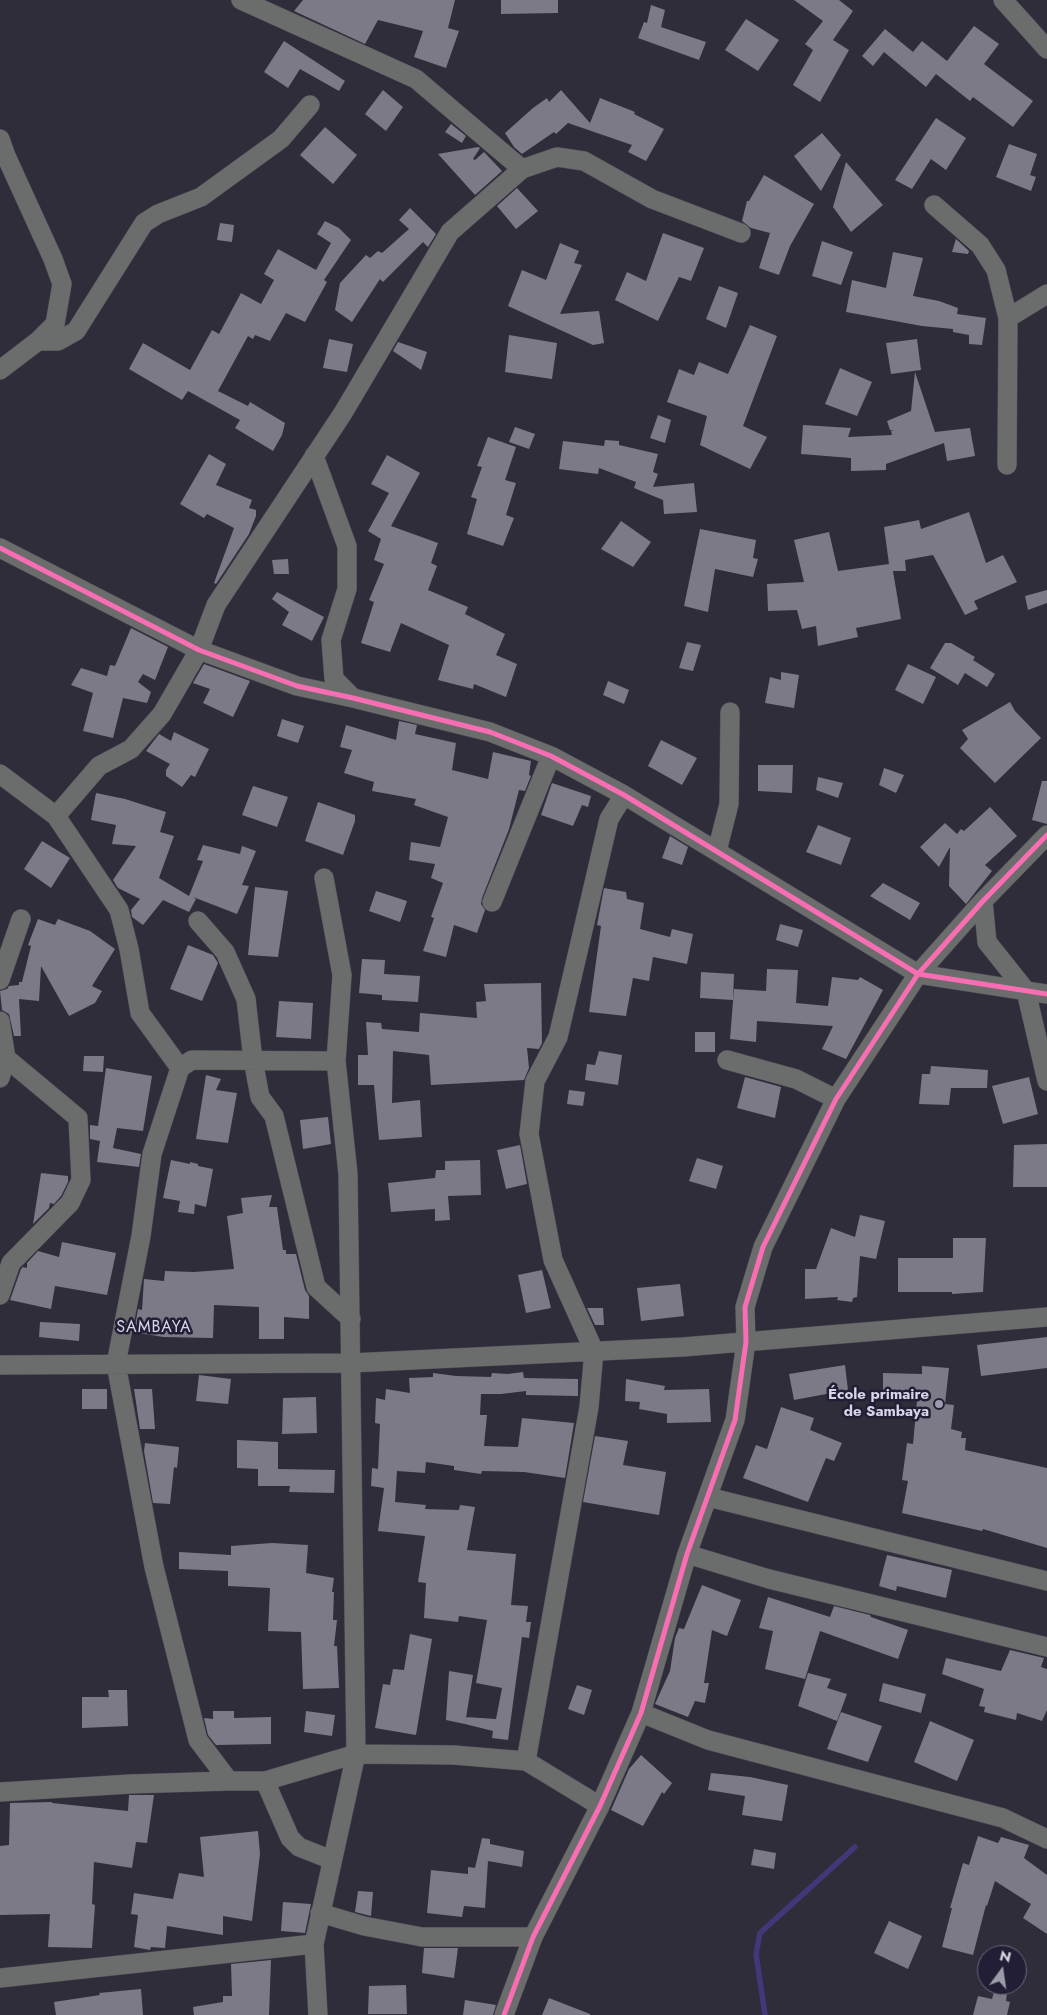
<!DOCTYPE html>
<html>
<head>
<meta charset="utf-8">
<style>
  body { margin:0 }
  #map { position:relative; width:1047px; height:2015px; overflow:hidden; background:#2f2d3a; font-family:Jost,sans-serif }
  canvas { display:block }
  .north { position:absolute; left:977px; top:1945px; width:50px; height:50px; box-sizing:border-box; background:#211e35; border:1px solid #6a687c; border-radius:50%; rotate:14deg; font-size:14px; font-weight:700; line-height:20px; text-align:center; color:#d7d6e6 }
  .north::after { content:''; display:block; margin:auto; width:18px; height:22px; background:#9c9baa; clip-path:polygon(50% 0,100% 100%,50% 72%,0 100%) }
</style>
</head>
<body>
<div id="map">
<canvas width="1047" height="2015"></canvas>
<div class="north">N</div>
</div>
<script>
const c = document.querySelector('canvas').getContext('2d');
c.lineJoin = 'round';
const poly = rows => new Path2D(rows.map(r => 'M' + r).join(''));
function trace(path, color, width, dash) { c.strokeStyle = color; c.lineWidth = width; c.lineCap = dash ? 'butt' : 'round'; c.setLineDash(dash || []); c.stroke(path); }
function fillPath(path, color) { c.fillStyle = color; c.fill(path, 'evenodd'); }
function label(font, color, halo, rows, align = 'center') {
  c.font = font + ' Jost,sans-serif'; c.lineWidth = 5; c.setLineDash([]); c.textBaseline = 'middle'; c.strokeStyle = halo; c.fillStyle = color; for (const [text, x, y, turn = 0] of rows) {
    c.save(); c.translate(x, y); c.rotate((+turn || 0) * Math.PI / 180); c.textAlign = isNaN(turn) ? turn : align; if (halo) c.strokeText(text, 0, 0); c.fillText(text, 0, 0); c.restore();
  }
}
trace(poly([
  [765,2015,756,1954,760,1933,855,1847]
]), '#443779', 5.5);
fillPath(poly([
  [303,0,455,0,448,28,459,31,446,68,414,57,423,31,378,20,365,44,294,11],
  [501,0,558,0,558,13,501,14],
  [794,0,839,0,853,11,833,40,849,50,820,102,793,85,813,50,805,44,823,21],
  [651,5,665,10,661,27,706,42,699,60,638,38,644,22,647,23],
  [746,19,779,40,758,71,725,50],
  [974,26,999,44,984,64,1033,101,1013,127,973,97,970,101,936,74,926,87,884,52,873,66,862,56,885,29,913,52,922,41,947,61],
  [284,41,345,81,339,91,300,69,288,88,264,72],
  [383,90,403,107,386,131,365,114],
  [561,90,590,123,600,98,635,112,634,114,664,129,646,161,628,152,632,145,568,123,556,134,554,132,522,154,514,147,505,133,533,108,547,98,549,102],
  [936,118,966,138,946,170,931,159,912,189,895,180],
  [451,124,466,136,462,143,445,132],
  [325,127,357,155,333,184,300,155],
  [822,133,841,155,821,191,794,156],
  [1009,144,1037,154,1030,175,1036,177,1031,191,996,177],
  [478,147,480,148,473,159,475,160,484,152,502,171,475,195,438,154],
  [846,162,883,205,851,232,833,207],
  [764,175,814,204,790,246,779,275,759,268,770,233,751,228,742,221,747,201,749,201],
  [517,188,538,211,516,229,497,206],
  [410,208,436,234,428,247,423,242,383,282,380,279,352,322,335,310,340,283,366,255,370,258,378,251,382,253,409,229,399,220],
  [325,221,339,228,351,240,324,280,327,282,305,322,286,313,270,341,255,335,253,339,248,336,218,391,248,406,250,402,285,423,282,435,273,451,235,428,240,420,188,391,182,400,129,369,143,343,190,370,212,330,219,334,241,293,261,304,274,280,264,274,278,249,316,270,331,243,317,234],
  [220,223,234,225,232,242,217,240],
  [663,233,704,248,691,281,679,277,658,321,615,300,627,272,646,281],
  [956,239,969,251,968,254,952,252],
  [822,241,853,252,841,285,812,276],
  [560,243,579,251,574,263,582,265,560,314,599,311,604,343,593,345,508,306,522,270,546,280],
  [893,252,923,258,913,296,939,301,958,308,957,314,986,318,982,345,969,344,969,335,953,332,953,329,922,326,846,312,852,280,886,288],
  [719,286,738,293,726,328,706,319],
  [750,325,777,336,743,426,767,437,750,469,700,445,707,416,667,402,679,369,694,375,699,362,728,374],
  [509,335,557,343,552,379,505,372],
  [329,339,353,344,347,372,323,368],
  [917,339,921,370,891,374,886,343],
  [398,342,427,352,421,370,393,351],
  [840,368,872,382,857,416,825,404],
  [915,372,935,432,970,428,975,456,947,461,944,443,886,464,886,470,851,471,851,458,801,454,803,425,851,428,848,437,892,435,891,431,894,431,890,430,887,421,911,411],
  [658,415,671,420,665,443,650,438],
  [515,427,535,434,529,449,509,442],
  [488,437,516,447,505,480,516,483,506,515,514,518,503,546,467,534,477,499,471,497,482,467,477,466],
  [605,440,619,441,619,445,658,454,653,472,658,474,653,487,694,483,697,512,664,514,663,500,634,488,636,482,599,468,598,474,559,469,563,441,604,446],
  [209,454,226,464,216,485,252,500,249,508,256,510,256,516,249,534,216,584,214,583,234,528,207,514,204,518,180,504],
  [387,455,420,473,391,526,438,543,431,563,437,566,428,590,468,607,465,614,505,634,496,655,517,664,506,697,474,684,473,689,438,680,449,645,401,623,390,652,361,643,374,602,369,600,384,564,374,560,381,539,368,531,389,493,371,484],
  [969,512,986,563,1003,555,1017,582,974,601,978,609,965,615,933,555,905,560,906,571,893,571,901,619,856,628,858,637,818,646,816,626,802,629,797,610,768,611,767,584,804,582,794,540,829,532,838,571,889,564,884,527,919,520,921,529],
  [621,521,651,542,633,567,601,549],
  [700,529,756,540,753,558,758,559,753,577,715,569,708,612,684,606],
  [288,559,289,574,274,574,272,560],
  [1047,590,1047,603,1028,610,1025,596],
  [277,592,324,617,312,641,282,625,289,612,272,599],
  [131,628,168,647,155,680,143,674,138,682,151,692,147,703,123,698,113,738,83,731,93,693,71,685,81,668,107,676,110,665,115,666],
  [687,642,701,645,693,671,679,668],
  [945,643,951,643,975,657,973,660,995,674,987,687,965,673,958,685,930,668],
  [204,664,250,681,233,717,203,703,210,689,193,683],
  [908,664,936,677,923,704,895,690],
  [781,672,799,675,794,708,765,703,770,677,781,680],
  [608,681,629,690,624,704,603,695],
  [1010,702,1015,711,1041,738,995,783,960,748,968,739,962,730],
  [282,719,304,726,298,743,277,736],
  [399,721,417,725,415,734,456,743,452,770,488,779,493,752,531,761,529,775,531,776,525,791,519,790,509,829,482,898,481,904,485,910,477,933,454,925,446,957,423,951,434,918,431,917,443,883,431,878,435,864,409,860,411,842,440,847,448,817,414,805,416,799,372,791,374,782,344,773,352,750,340,747,346,725,396,740],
  [174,732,209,749,195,777,191,775,182,787,166,776,166,770,170,764,146,751,159,734,171,741],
  [661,740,697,758,682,785,648,766],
  [758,765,793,765,792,793,758,791],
  [884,768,904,775,896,793,879,785],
  [818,777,843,783,838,798,816,790],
  [1042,781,1047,781,1047,824,1032,820],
  [552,783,591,796,588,807,582,805,573,826,541,815],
  [253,786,288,797,277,827,242,815],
  [96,793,125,799,166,812,160,832,174,836,159,878,189,896,203,861,197,860,203,845,240,854,242,846,256,851,242,885,249,886,237,914,193,897,196,899,189,912,163,900,143,925,132,917,131,910,140,899,118,888,113,880,136,846,112,844,116,825,91,820],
  [318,802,355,815,355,821,343,855,305,841],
  [990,807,1017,836,985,865,992,871,966,904,949,886,950,847,939,867,920,847,945,823,957,834,961,829,964,831],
  [818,825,851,838,841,865,806,852],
  [670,836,688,847,682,865,662,858],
  [42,841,70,858,51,888,24,869],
  [883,883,920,903,910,920,870,896],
  [255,887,288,891,278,957,248,955],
  [604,888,626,892,627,899,644,903,640,929,670,937,672,929,693,934,687,964,653,957,649,981,633,978,626,1016,589,1012,601,926,597,925],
  [376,891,407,901,400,922,369,911],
  [38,919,55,925,58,919,90,931,115,949,92,986,102,991,95,1003,69,1016,41,966,39,1001,19,999,21,1036,14,1036,9,1014,2,1010,0,991,7,989,9,986,19,985,19,982,22,982,31,946,28,945],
  [780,924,803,930,798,947,776,940],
  [188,945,213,955,218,963,202,1001,170,989],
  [362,959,385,960,384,974,420,976,418,1002,382,1000,382,995,359,993],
  [767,969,798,970,796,1003,828,1006,832,977,858,980,860,977,883,990,846,1059,822,1049,833,1026,757,1021,756,1042,730,1039,734,989,766,991],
  [701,972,734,974,733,1000,700,998],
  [541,983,542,1043,539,1049,527,1048,529,1068,524,1080,431,1085,429,1055,393,1051,392,1103,420,1100,422,1137,379,1140,374,1085,358,1085,358,1055,368,1055,366,1022,381,1023,382,1029,419,1032,420,1013,477,1018,476,1002,486,1001,484,984],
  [279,1001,313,1003,311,1039,276,1037],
  [695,1032,715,1032,715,1052,695,1052],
  [599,1051,622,1055,618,1085,585,1080,587,1064,595,1065],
  [84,1056,104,1056,103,1072,83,1071],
  [931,1066,988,1070,987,1088,951,1088,949,1105,919,1104,922,1074,930,1074],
  [106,1068,152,1076,143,1131,117,1128,113,1148,141,1154,139,1167,97,1162,100,1141,90,1139,90,1125,98,1126],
  [206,1075,221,1079,216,1090,237,1093,228,1143,196,1139],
  [745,1077,781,1087,775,1118,737,1108],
  [1029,1077,1038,1114,1003,1124,992,1086],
  [569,1090,585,1092,583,1106,567,1104],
  [328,1117,331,1144,303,1149,300,1120],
  [1047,1144,1047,1187,1013,1187,1014,1145],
  [520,1145,527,1184,506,1189,497,1150],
  [697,1158,723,1166,716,1189,689,1181],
  [171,1160,190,1164,190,1162,198,1164,198,1166,213,1169,206,1207,195,1204,194,1214,178,1212,180,1201,163,1198],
  [480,1160,481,1195,448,1196,450,1220,435,1221,435,1209,391,1212,388,1183,435,1178,436,1170,445,1170,445,1161],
  [41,1173,68,1176,68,1182,61,1196,54,1204,50,1203,49,1208,33,1224],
  [272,1195,269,1207,277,1207,283,1250,286,1250,286,1254,296,1254,305,1290,309,1296,309,1319,284,1317,284,1339,259,1339,259,1307,214,1305,213,1338,163,1337,134,1332,138,1309,142,1310,144,1279,164,1281,165,1271,194,1272,234,1269,227,1216,243,1213,241,1198],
  [860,1215,885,1221,876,1259,860,1256,857,1297,853,1298,852,1302,837,1300,838,1297,805,1299,805,1269,816,1269,831,1228,855,1237],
  [953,1238,986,1238,983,1292,952,1294,952,1292,898,1292,898,1258,953,1258],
  [62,1242,116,1253,107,1295,55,1286,51,1309,10,1300,21,1269,23,1267,27,1268,27,1263,38,1251,59,1257],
  [542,1270,551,1308,526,1313,518,1275],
  [680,1284,684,1316,641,1321,637,1288],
  [587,1308,603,1308,604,1325,595,1325],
  [40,1322,80,1324,79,1341,39,1337],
  [1047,1337,1047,1368,981,1376,977,1345],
  [845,1365,848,1390,794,1400,789,1374],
  [922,1366,949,1368,945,1404,954,1405,951,1429,962,1432,961,1438,966,1438,965,1450,1047,1468,1047,1548,983,1529,982,1531,902,1513,908,1481,902,1480,907,1443,913,1444,917,1401,883,1399,883,1373,922,1374],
  [523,1372,524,1378,578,1379,578,1396,526,1395,526,1391,501,1394,481,1394,480,1415,487,1415,484,1446,518,1447,522,1418,574,1423,565,1478,524,1472,482,1471,481,1474,454,1470,454,1466,426,1462,425,1473,397,1471,395,1502,426,1505,425,1509,459,1510,460,1505,475,1507,467,1550,516,1554,511,1605,528,1606,526,1622,531,1622,529,1638,522,1637,508,1740,492,1738,493,1731,465,1724,466,1717,496,1719,502,1688,476,1683,487,1620,459,1616,458,1622,424,1618,426,1583,418,1582,425,1536,378,1531,384,1488,371,1486,372,1468,378,1469,380,1424,375,1423,376,1398,385,1400,386,1389,410,1393,409,1378,433,1377,433,1373,456,1376,491,1377,492,1373,508,1374],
  [199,1375,231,1379,228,1404,196,1401],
  [626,1379,665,1386,664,1390,709,1389,711,1422,667,1423,667,1414,639,1409,640,1402,625,1401],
  [82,1389,107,1389,107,1409,82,1409],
  [134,1389,152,1389,155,1429,140,1429],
  [316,1397,317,1433,282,1434,283,1398],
  [781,1407,814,1418,810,1430,842,1443,834,1461,826,1458,808,1502,743,1478,756,1445,767,1449],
  [595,1436,628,1441,623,1465,666,1472,659,1515,583,1502],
  [237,1440,278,1442,278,1469,335,1470,334,1493,289,1492,290,1486,258,1486,258,1469,237,1468],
  [145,1443,179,1447,177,1468,174,1467,170,1504,153,1503,144,1451],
  [272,1543,308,1545,306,1573,334,1578,332,1592,334,1592,333,1620,337,1620,334,1646,337,1646,339,1688,303,1689,301,1632,268,1631,270,1588,228,1586,228,1571,179,1569,179,1552,231,1555,231,1546],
  [887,1555,952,1570,946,1598,897,1586,896,1591,879,1586],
  [702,1585,741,1600,727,1636,712,1630,704,1683,709,1683,705,1703,695,1701,688,1717,655,1704,670,1671,675,1638,679,1628,684,1629],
  [768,1597,830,1617,834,1606,870,1615,871,1617,908,1630,898,1659,820,1631,805,1679,765,1669,773,1631,759,1628],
  [410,1634,432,1639,416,1735,375,1728,383,1684,390,1685,393,1669,404,1670],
  [1010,1650,1044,1658,1041,1667,1047,1669,1047,1710,1042,1721,1017,1713,1016,1720,984,1712,985,1707,979,1706,984,1689,942,1674,946,1658,1001,1671],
  [449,1671,473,1675,465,1724,446,1720],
  [808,1673,831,1679,827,1688,847,1694,837,1721,798,1706],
  [883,1683,926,1694,921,1713,879,1701],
  [577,1685,592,1690,584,1715,568,1709],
  [108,1690,127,1690,128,1726,82,1728,82,1697,109,1697],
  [213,1711,234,1711,234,1718,271,1717,271,1744,216,1745,208,1735,204,1718,213,1719],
  [306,1711,335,1715,332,1736,304,1732],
  [841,1712,882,1726,868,1762,827,1749],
  [930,1721,974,1740,957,1781,914,1762],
  [641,1755,672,1783,664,1794,662,1792,643,1826,611,1810,629,1769],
  [711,1773,750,1777,788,1785,782,1821,742,1815,745,1796,708,1790],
  [129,1795,154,1795,147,1843,136,1842,132,1868,94,1862,92,1904,95,1905,92,1948,48,1947,50,1914,0,1915,0,1846,9,1845,10,1803,52,1802,52,1803,128,1811],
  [258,1831,260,1854,252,1921,223,1916,223,1935,167,1926,165,1948,151,1947,150,1950,134,1947,138,1915,131,1914,134,1893,173,1899,179,1873,204,1877,200,1837],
  [978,1836,998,1843,1001,1837,1029,1845,1024,1858,1047,1875,1047,1934,1023,1918,1031,1904,995,1881,987,1906,986,1905,973,1955,942,1947,952,1908,950,1908,963,1863,969,1865],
  [482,1838,490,1839,490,1844,524,1851,522,1867,488,1861,485,1908,464,1906,462,1917,427,1913,431,1870,468,1874,468,1867,475,1868],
  [754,1849,776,1853,774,1869,751,1865],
  [358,1891,373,1892,371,1916,355,1912],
  [283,1902,311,1904,305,1933,281,1931],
  [889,1921,922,1936,908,1969,874,1953],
  [424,1948,458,1948,454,1978,422,1973],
  [271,1960,269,2015,194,2015,193,2007,223,2002,223,1996,232,1996,231,1964],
  [406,1985,407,2014,368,2014,369,1986],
  [996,1985,1008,1985,1006,2001,1010,2002,1007,2015,973,2015,978,1996,992,1999],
  [141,1989,143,2015,56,2015,54,2002,100,1995,99,1993],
  [549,1998,590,2014,590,2015,542,2015],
  [465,2000,496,2005,493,2015,463,2015]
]), '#7b7a86');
const street = poly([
  [241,0,416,79,522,169],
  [1003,0,1047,49],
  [0,139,6,156,53,259,62,284,55,324,38,341],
  [934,205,980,245,996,270,1008,318,1007,465],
  [1008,318,1047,294],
  [0,370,38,341,58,341,76,331,144,223,158,214,201,197,281,139,310,105],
  [314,456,347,546,347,589,331,640,334,679,353,698],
  [0,548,199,650,297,686,353,698,490,732,551,756,624,795,918,974,1047,994],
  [0,774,56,816,119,910,129,949,140,1013,180,1068],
  [56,816,99,766,131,749,162,714,199,650,216,605,343,413,450,232,522,169,557,157,584,161,652,199,741,233],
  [717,851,729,804,730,712],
  [983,901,987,942,1026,991,1047,1081],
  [492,902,551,756],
  [198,921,225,952,246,999,253,1060,260,1097,274,1116,316,1287,351,1319],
  [0,980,21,919],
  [0,1021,6,1058,78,1118,81,1180,70,1203,11,1263,0,1295],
  [727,1060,796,1079,836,1099],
  [0,1078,6,1058],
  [0,1365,351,1363,683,1347,1047,1317],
  [708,1497,1047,1581],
  [687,1554,769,1579,1047,1647],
  [641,1713,708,1740,1003,1818,1047,1839],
  [526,1761,589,1407,594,1351,553,1260,529,1134,535,1081,558,1037,609,819,624,795],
  [265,1781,356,1754,454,1755,526,1761,600,1806],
  [0,1792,130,1784,229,1781],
  [332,1860,299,1847,290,1838,265,1781,229,1781,198,1740,154,1567,116,1364,141,1236,152,1154,180,1068,192,1060,336,1061],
  [320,1913,364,1926,422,1937,533,1937],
  [0,1978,314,1944],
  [318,2015,314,1944,356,1754,348,1174,336,1061,342,975,324,878],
  [504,2015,533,1937,600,1806,641,1713,687,1554,735,1420,746,1342,745,1307,763,1247,836,1099,918,974,983,901,1047,835]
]);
trace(street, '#4b4955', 20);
trace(street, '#6a6d6c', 19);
trace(poly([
  [0,548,199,650,297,686,353,698,490,732,551,756,624,795,918,974,1047,994],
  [504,2015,533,1937,600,1806,641,1713,687,1554,735,1420,746,1342,745,1307,763,1247,836,1099,918,974,983,901,1047,835]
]), '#f96db3', 5);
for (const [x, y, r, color] of [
  [939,1404,5,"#9c9baa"]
]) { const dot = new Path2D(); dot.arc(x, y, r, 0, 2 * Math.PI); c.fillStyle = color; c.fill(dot); trace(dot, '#211e35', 2); }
label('bold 15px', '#d7d6e6', '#211e35', [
  ["École primaire",929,1395],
  ["de Sambaya",929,1412]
], 'right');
c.letterSpacing = '1px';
label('16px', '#d7d6e6', '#211e35', [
  ["SAMBAYA",154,1328]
]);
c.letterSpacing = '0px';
</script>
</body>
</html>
